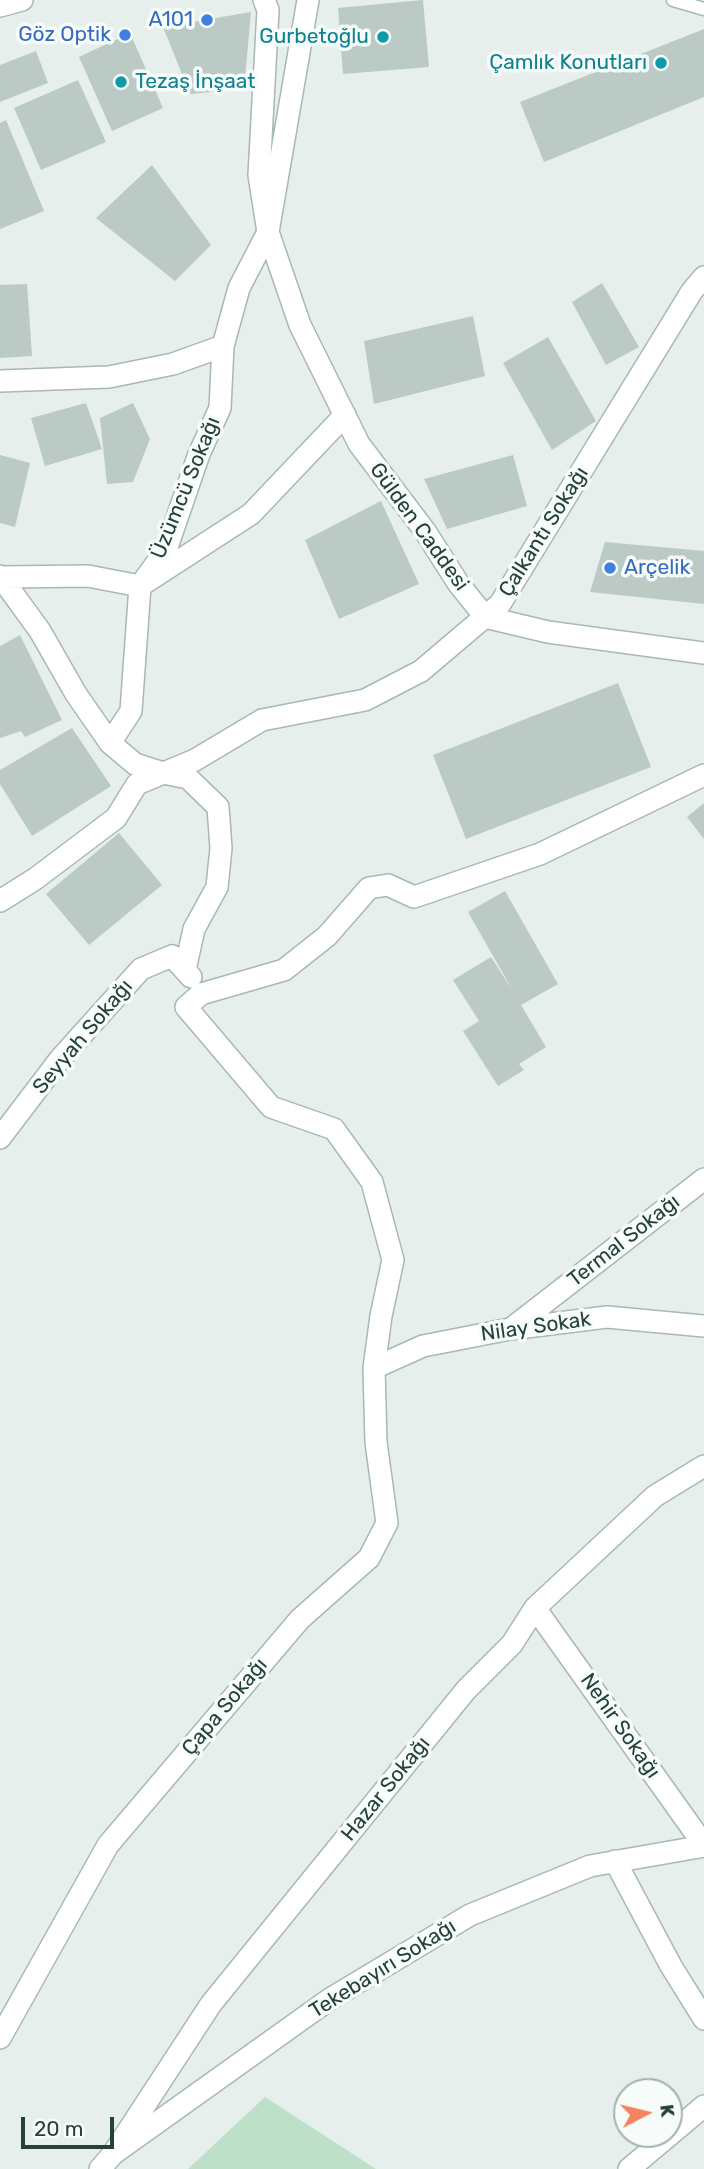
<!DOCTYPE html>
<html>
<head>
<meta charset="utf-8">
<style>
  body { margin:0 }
  #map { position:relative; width:704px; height:2169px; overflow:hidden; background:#e6efeb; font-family:Rubik,sans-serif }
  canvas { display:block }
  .north { position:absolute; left:613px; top:2078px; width:70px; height:70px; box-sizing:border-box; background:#f7fbf9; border:2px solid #a3b1ad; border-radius:50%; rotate:83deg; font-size:19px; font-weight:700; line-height:28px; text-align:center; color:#24423a }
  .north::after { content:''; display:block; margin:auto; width:24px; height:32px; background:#f4845f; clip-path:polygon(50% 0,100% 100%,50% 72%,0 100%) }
  .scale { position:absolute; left:21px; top:2117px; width:93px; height:32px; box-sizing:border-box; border:4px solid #24423a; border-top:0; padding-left:9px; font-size:21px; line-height:24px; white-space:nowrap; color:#24423a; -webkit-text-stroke:5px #f7fbf9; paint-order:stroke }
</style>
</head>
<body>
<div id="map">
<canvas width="704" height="2169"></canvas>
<div class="north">K</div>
<div class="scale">20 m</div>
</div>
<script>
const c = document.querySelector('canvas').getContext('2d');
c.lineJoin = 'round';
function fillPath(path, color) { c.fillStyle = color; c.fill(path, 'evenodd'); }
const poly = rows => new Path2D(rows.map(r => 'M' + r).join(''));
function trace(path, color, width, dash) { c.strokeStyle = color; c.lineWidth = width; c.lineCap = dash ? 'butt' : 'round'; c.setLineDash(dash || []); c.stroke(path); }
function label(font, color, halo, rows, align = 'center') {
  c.font = font + ' Rubik,sans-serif'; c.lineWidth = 7; c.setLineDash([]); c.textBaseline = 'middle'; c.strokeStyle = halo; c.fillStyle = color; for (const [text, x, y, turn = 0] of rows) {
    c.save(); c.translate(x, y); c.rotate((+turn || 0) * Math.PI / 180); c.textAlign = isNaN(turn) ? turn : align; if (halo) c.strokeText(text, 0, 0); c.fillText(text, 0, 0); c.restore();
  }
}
fillPath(poly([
  [265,2097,376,2169,188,2169]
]), '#bfe0c8');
fillPath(poly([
  [423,0,429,67,343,74,338,8],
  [251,12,244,89,190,94,163,27],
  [704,29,704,97,544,162,520,102],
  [130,33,163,108,112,131,79,57],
  [36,51,48,83,0,102,0,65],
  [78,80,106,142,41,170,14,108],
  [6,120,44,211,0,229,0,123],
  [152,165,211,245,175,281,96,218],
  [602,283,639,347,606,365,572,302],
  [27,284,32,356,0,358,0,285],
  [473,316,485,376,374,404,364,341],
  [548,337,596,421,552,450,503,363],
  [86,403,102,449,45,466,31,418],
  [133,403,150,439,133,482,107,484,100,418],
  [0,455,30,463,15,527,0,523],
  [513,455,527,506,447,529,424,479],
  [381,501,419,584,339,619,305,540],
  [605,542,704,551,704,604,590,592],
  [20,635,62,720,25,737,21,731,0,738,0,646],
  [618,683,651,767,466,839,433,755],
  [72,728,111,786,32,836,0,784,0,770],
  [704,803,704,839,687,817],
  [119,833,162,885,89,945,46,894],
  [505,891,558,984,521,1005,546,1047,519,1064,524,1070,498,1086,463,1031,479,1021,453,980,491,957,513,991,468,912]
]), '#bbcac4');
const service = poly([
  [673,0,704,9]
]);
const minor = poly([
  [0,381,109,377,173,364,223,346],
  [0,576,40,631,76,694,110,743,135,764,163,773,188,778,218,807,221,848,217,887,194,929,185,970],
  [2,577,88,576,140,586,251,514,345,415],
  [110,743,131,711,140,586,166,550,199,454,220,408,223,346,239,288,268,232],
  [0,1138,60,1059,141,969,172,956,191,977],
  [512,1328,704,1179],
  [374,1368,423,1346,510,1329,607,1317,704,1326],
  [535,1608,704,1845],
  [615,1861,671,1966,704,2019],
  [0,2038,108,1845,300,1619,369,1558,387,1523,376,1442,374,1368,381,1316,393,1260,372,1182,334,1129,271,1107,186,1007,201,994,284,970,327,936,369,888,388,885,414,897,540,854,704,775],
  [113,2154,211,2004,466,1690,512,1644,535,1608,655,1496,704,1466],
  [100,2169,113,2154,330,1999,470,1915,590,1866,704,1846],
  [629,2169,704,2106]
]);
const tertiary = poly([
  [264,0,268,10,259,175,268,232,308,0],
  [268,232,300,325,359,444,425,531,458,583,485,617,548,632,704,653],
  [0,901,35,879,116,818,137,784,195,760,262,720,365,700,421,671,500,604,692,291,704,277]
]);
const secondary = poly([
  [0,6,22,0]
]);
trace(service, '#a8b8b2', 15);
trace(minor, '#a8b8b2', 24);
trace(tertiary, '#a8b8b2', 24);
trace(secondary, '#a4bbb3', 24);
trace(service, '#fff', 12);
trace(minor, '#fff', 21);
trace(tertiary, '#fff', 21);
trace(secondary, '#fff', 21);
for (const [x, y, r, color] of [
  [207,20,7,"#3f7fe0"],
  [125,35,7,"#3f7fe0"],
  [383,37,7,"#0f9aa8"],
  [661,63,7,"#0f9aa8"],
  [121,82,7,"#0f9aa8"],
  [610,568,7,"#3f7fe0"]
]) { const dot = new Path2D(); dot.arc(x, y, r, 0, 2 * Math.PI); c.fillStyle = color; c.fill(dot); trace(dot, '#f7fbf9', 2.5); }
label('21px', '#366cbe', '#f7fbf9', [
  ["A101",193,20],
  ["Göz Optik",111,35],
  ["Arçelik",624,568,"left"]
], 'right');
label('21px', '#0d838f', '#f7fbf9', [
  ["Gurbetoğlu",369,37],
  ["Çamlık Konutları",647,63],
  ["Tezaş İnşaat",135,82,"left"]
], 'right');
label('21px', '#24423a', '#f7fbf9', [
  ["Üzümcü Sokağı",186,488,-68],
  ["Gülden Caddesi",419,527,54],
  ["Çalkantı Sokağı",544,532,-58],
  ["Seyyah Sokağı",83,1037,-50],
  ["Termal Sokağı",624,1241,-38],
  ["Nilay Sokak",536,1327,-8],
  ["Çapa Sokağı",225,1707,-50],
  ["Nehir Sokağı",620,1726,55],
  ["Hazar Sokağı",386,1789,-51],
  ["Tekebayırı Sokağı",383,1969,-32]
]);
</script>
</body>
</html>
